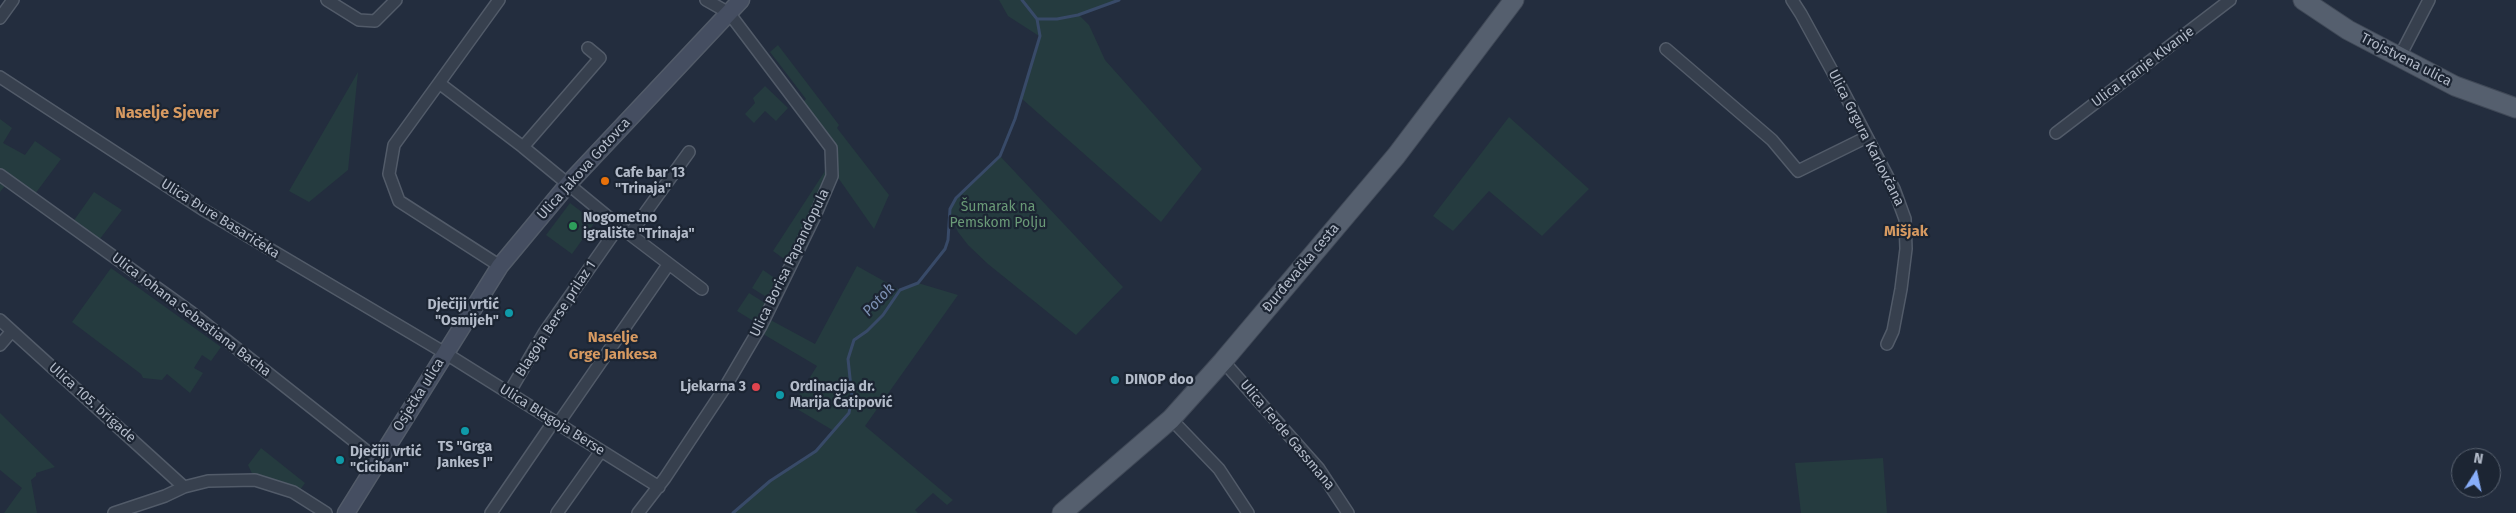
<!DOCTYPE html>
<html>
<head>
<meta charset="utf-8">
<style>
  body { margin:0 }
  #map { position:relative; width:2516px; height:513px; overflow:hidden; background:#232d3e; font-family:"Fira Sans",sans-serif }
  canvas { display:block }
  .north { position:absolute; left:2451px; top:448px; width:50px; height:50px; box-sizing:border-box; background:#1c2533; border:1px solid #58616f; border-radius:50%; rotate:10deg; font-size:14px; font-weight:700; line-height:20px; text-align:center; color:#b3bbc9 }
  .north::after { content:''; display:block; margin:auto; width:18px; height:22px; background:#88aefa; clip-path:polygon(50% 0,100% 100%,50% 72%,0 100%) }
</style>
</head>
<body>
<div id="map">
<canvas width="2516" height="513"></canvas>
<div class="north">N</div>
</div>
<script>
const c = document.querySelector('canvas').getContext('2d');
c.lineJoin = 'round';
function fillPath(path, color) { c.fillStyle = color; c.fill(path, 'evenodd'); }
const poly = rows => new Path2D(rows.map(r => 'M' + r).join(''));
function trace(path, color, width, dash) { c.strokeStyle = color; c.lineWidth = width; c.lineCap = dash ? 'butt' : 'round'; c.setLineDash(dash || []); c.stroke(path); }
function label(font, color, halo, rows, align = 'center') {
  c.font = font + ' "Fira Sans",sans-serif'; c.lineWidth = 4.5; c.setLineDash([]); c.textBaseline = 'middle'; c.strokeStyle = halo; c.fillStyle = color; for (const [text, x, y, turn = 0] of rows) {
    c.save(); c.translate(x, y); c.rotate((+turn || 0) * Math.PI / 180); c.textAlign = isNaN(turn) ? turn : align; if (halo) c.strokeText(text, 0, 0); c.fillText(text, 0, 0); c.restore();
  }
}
fillPath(poly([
  [999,0,1119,0,1079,15,1089,25,1105,60,1202,169,1161,222,1021,98,1039,36,1008,16],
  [778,45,839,125,837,128,889,195,874,229,839,179,832,176,831,148,799,106,806,99,770,52],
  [358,72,348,170,309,202,289,191],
  [765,86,788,108,776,121,765,111,754,123,745,114,755,103,753,98],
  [1509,117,1589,189,1542,236,1489,191,1453,231,1433,216],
  [0,119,12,128,3,143,25,155,35,141,61,159,32,198,9,181,0,192],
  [1000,156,1123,287,1076,335,988,264,968,245,958,232,950,215,950,209,956,198],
  [825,171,829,174,820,196,787,261,773,251],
  [94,192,122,210,96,244,70,226],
  [570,203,595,222,572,254,546,235],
  [857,266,900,290,918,283,958,295,865,426,953,500,947,505,933,493,915,510,918,513,733,513,770,481,816,451,834,431,792,406,817,366,758,331,765,317,815,344],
  [111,268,221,347,211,361,202,355,194,368,203,373,190,393,167,374,162,380,143,378,141,374,72,322],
  [763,270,776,279,768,298,752,288],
  [749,293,765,303,755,322,737,311],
  [0,413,55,467,36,473,36,476,31,480,37,513,4,513,22,488,0,470],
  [261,448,305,483,297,494,255,480,248,465],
  [1883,458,1887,513,1801,513,1795,463]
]), '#253b3f');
trace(poly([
  [1022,0,1037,19],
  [733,513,770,481,816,451,849,413,852,397,848,359,854,340,867,331,883,315,900,290,918,283,945,249,948,240,950,209,956,198,1000,156,1015,119,1040,36,1037,19,1057,19,1078,15,1119,0]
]), '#384a68', 3);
const street = poly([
  [327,0,359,20,375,21,396,0],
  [1792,0,1801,14,1842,89,1894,189,1905,219,1906,249,1901,289,1893,331,1887,344],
  [0,18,13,0],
  [1666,49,1772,140,1798,171,1867,137],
  [2400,56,2429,0],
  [0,77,202,209,445,353,659,487],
  [439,83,499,0],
  [2056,133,2230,0],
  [523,147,600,58,588,48],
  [0,175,192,313,378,460],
  [619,226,702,289],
  [630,234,689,152],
  [500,266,399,201,389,174,394,145,439,83,523,147,619,226,544,333,509,393],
  [0,320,184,487],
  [0,345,12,331],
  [1223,361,1319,469,1348,513],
  [1171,419,1219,469,1248,513],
  [558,424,668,265],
  [114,513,165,496,184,487,208,481,255,480,293,492,326,513],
  [491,513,554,421],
  [557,513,601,451],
  [638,513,665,478,724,389,761,326,814,218,832,176,831,148,729,13,706,0]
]);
const secondary = poly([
  [346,513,500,266,569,183,741,0]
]);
const primary = poly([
  [2303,0,2348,30,2455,86,2516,108],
  [1062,513,1171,419,1223,361,1396,156,1514,0]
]);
trace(street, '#525b69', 14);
trace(secondary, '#525b69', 19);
trace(primary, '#404957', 21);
trace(street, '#37404e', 11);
trace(secondary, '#454e61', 16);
trace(primary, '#555f6e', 19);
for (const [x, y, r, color] of [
  [605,181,5,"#e8710a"],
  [573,226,5,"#2e9e5b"],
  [509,313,5,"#0f9aa8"],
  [1115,380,5,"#0f9aa8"],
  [756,387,5,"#e0444e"],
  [780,395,5,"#0f9aa8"],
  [465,431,5,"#0f9aa8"],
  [340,460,5,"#0f9aa8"]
]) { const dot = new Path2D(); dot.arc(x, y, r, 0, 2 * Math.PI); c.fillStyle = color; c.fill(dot); trace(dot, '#1c2533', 2); }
label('14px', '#b3bbc9', '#1c2533', [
  ["Trojstvena ulica",2406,60,27],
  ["Ulica Franje Klvanje",2143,67,-37],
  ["Ulica Grgura Karlovčana",1866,138,63],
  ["Ulica Jakova Gotovca",584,169,-48],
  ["Ulica Đure Basaričeka",220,219,32],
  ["Ulica Borisa Papandopula",790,263,-64],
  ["Đurđevačka cesta",1301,268,-50],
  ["Ulica Johana Sebastiana Bacha",191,315,37],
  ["Blagoja Berse prilaz 1",556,319,-57],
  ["Osječka ulica",419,395,-58],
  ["Ulica 105. brigade",92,403,42],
  ["Ulica Blagoja Berse",552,420,32],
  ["Ulica Ferde Gassmana",1287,435,50]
]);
label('bold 14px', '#b3bbc9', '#1c2533', [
  ["Cafe bar 13",615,173],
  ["\"Trinaja\"",615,189],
  ["Nogometno",583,218],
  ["igralište \"Trinaja\"",583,234],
  ["Dječiji vrtić",499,305,"right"],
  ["\"Osmijeh\"",499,321,"right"],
  ["DINOP doo",1125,380],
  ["Ljekarna 3",746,387,"right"],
  ["Ordinacija dr.",790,387],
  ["Marija Čatipović",790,403],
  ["TS \"Grga",465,447,"center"],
  ["Jankes I\"",465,463,"center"],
  ["Dječiji vrtić",350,452],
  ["\"Ciciban\"",350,468]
], 'left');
label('14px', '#6a9a77', '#1c2533', [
  ["Šumarak na",998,207],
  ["Pemskom Polju",998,223]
]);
label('bold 15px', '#d79a61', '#1c2533', [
  ["Mišjak",1906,232],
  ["Naselje",613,338],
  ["Grge Jankesa",613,355]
]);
label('italic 15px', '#7b8fb2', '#1c2533', [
  ["Potok",879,300,-47]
]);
label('bold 16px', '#d79a61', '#1c2533', [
  ["Naselje Sjever",167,114]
]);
</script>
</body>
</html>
